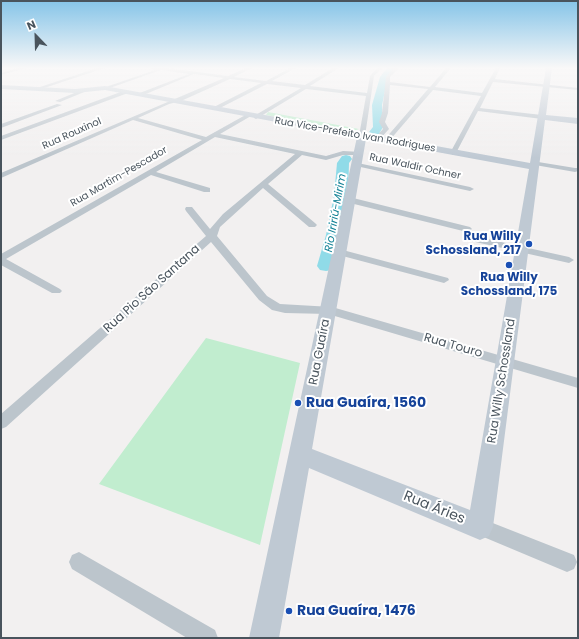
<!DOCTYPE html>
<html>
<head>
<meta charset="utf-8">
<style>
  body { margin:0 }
  #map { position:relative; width:579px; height:639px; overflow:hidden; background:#f2f0f0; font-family:Poppins,sans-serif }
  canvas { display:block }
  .frame { position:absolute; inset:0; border:2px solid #49545d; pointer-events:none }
  .north { position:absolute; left:16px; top:16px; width:40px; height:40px; -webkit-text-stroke:3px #fff; paint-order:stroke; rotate:337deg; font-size:11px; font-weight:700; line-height:16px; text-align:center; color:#49545d }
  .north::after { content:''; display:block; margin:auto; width:14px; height:18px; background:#49545d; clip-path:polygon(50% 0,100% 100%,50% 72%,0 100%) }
</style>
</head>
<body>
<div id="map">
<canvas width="579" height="639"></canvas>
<div class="frame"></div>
<div class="north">N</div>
</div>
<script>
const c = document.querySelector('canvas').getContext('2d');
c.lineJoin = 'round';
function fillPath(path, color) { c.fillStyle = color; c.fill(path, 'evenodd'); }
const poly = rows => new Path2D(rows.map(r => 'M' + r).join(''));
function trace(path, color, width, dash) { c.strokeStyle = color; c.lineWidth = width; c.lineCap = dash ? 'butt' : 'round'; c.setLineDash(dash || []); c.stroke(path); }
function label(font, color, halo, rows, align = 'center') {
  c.font = font + ' Poppins,sans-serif'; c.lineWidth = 4; c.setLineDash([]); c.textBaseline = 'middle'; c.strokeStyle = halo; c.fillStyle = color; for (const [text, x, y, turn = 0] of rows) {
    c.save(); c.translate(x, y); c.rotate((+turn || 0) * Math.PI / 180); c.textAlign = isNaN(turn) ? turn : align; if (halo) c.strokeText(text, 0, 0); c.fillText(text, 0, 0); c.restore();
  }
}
fillPath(poly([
  [268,112,359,129,350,132,266,115],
  [206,338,300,363,260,545,99,484]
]), '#c1edcf');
fillPath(poly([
  [387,68,395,68,388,77,382,105,383,127,379,134,375,135,369,132,373,127,372,105,380,77,387,68],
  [346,155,350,156,352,159,349,163,348,196,342,235,335,266,332,270,326,271,320,270,317,266,326,235,334,196,337,163,342,156,346,155]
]), '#90dbe8');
fillPath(poly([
  [17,68,26,68,1,75,1,73,17,68],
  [97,68,105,68,38,90,34,89,97,68],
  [151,68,167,68,228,76,246,68,252,68,234,77,266,81,290,68,296,68,272,81,305,85,333,68,339,68,310,86,367,93,370,76,377,68,382,68,374,76,365,136,362,138,359,136,366,96,306,89,256,119,254,118,254,116,301,88,267,84,216,110,212,110,212,108,261,83,230,79,181,101,169,104,138,118,206,137,249,113,252,115,251,116,220,134,326,156,343,151,361,152,362,153,359,155,343,155,326,160,302,155,268,184,315,223,317,225,315,227,309,227,263,188,220,227,217,236,267,296,280,304,332,307,578,378,578,388,328,314,285,313,272,310,259,300,211,242,6,427,1,429,1,414,206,236,186,211,185,209,186,207,192,207,210,229,223,214,295,154,215,137,156,172,210,188,210,192,204,192,151,175,6,259,60,289,62,291,60,293,52,293,1,265,1,254,202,140,133,120,1,178,1,173,224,78,194,74,141,96,137,96,137,94,189,74,161,70,107,89,103,88,155,70,151,68],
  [394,68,399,68,390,77,390,82,430,87,446,68,451,68,435,87,482,93,496,68,500,68,495,79,578,88,578,90,493,82,480,108,542,115,545,117,542,119,478,111,456,153,453,155,450,153,481,96,433,90,389,141,387,142,384,140,385,139,428,89,390,85,388,113,385,122,389,129,379,140,374,139,383,129,379,122,382,113,386,77,394,68],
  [84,89,89,90,60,102,55,101,84,89],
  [126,90,129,92,128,93,1,140,1,136,126,90],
  [57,104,62,105,1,128,1,124,57,104],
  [532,161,575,168,578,168,578,171,575,172,535,165,532,165,532,161],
  [353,162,470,187,474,189,470,191,356,166,353,166,353,162],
  [349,197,470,227,472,229,467,232,346,202,345,200,346,198,349,197],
  [474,236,569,257,574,260,569,263,471,241,469,239,471,237,474,236],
  [339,249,448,278,449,280,444,283,335,254,334,252,339,249],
  [480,518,574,555,577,562,574,569,567,572,474,533,471,527,474,521,480,518],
  [79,552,215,630,218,638,187,638,72,569,69,562,72,555,79,552]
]), '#bcc5cc');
fillPath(poly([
  [546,68,552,68,546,115,578,118,578,124,545,120,493,527,489,536,480,540,309,468,279,638,249,638,357,137,105,90,75,93,1,89,1,85,75,89,105,86,530,163,546,68],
  [366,139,529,169,470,510,312,449,366,139]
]), '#bfc9d3');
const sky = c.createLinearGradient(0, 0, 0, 158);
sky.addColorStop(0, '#85c4e8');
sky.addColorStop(0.43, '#f9f8f8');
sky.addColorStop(1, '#f9f8f800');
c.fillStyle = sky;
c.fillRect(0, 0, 579, 158);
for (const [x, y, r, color] of [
  [529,244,4,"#1a4fb4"],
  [509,265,4,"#1a4fb4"],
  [298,403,4,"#1a4fb4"],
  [289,611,4,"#1a4fb4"]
]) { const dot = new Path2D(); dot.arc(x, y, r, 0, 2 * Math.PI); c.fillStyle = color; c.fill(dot); trace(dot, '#fff', 1.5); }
label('10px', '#49545d', '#fff', [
  ["Rua Rouxinol",72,134,-24],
  ["Rua Vice-Prefeito Ivan Rodrigues",355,135,10],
  ["Rua Waldir Ochner",415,167,12],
  ["Rua Martim-Pescador",119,177,-30]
]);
label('italic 11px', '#138296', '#fff', [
  ["Rio Iririú-Mirim",336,213,-80]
]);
label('bold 12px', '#164399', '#fff', [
  ["Rua Willy",521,237],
  ["Schossland, 217",521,251],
  ["Rua Willy",509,278,"center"],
  ["Schossland, 175",509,292,"center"]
], 'right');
label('12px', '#49545d', '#fff', [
  ["Rua Pio São Santana",152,289,-42],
  ["Rua Touro",453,346,16],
  ["Rua Guaíra",320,352,-79],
  ["Rua Willy Schossland",502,381,-81]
]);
label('bold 14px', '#164399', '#fff', [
  ["Rua Guaíra, 1560",306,403],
  ["Rua Guaíra, 1476",297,611]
], 'left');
label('14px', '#49545d', '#fff', [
  ["Rua Áries",434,508,22]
]);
</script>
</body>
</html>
